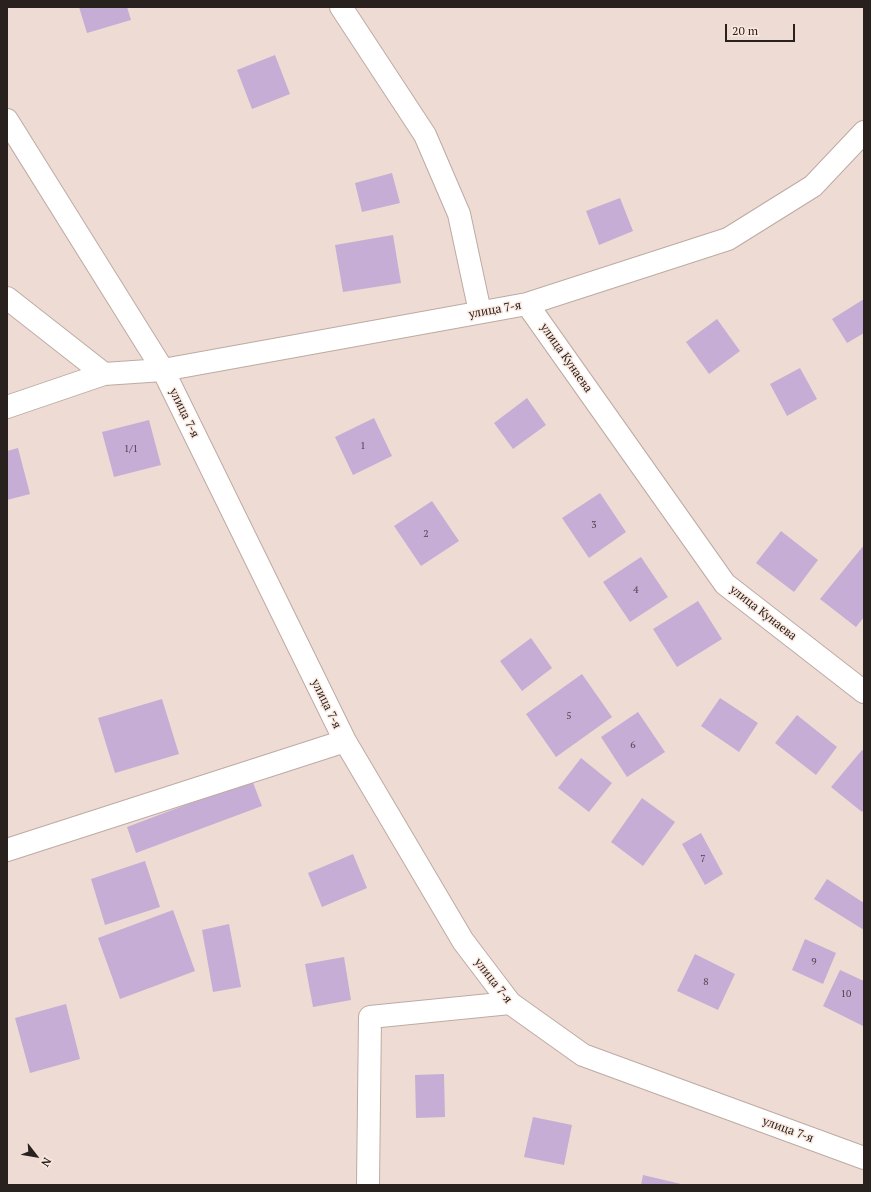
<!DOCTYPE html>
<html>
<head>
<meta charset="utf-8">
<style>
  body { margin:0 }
  #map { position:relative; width:871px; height:1192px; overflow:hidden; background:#eedbd3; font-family:"PT Serif",serif }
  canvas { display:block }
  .frame { position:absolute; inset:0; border:8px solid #28211e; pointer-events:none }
  .north { position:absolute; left:16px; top:1136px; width:40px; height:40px; -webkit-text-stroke:3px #fbe9e0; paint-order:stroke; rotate:121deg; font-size:11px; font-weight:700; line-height:16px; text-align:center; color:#28211e }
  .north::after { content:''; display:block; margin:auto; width:14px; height:18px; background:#28211e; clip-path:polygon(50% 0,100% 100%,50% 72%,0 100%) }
  .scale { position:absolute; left:725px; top:24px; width:70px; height:18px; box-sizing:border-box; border:2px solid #28211e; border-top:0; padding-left:5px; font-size:12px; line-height:14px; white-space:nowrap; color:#28211e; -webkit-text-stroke:3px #fbe9e0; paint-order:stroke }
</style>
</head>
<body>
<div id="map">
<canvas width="871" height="1192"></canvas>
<div class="frame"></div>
<div class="north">N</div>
<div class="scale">20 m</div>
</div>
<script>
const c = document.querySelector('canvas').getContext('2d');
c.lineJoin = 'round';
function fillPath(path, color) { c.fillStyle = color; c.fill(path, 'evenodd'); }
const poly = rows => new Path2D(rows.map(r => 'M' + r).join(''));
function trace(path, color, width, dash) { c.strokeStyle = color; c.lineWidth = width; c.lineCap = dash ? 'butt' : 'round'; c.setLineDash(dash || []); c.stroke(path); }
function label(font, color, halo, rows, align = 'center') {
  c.font = font + ' "PT Serif",serif'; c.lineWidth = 3; c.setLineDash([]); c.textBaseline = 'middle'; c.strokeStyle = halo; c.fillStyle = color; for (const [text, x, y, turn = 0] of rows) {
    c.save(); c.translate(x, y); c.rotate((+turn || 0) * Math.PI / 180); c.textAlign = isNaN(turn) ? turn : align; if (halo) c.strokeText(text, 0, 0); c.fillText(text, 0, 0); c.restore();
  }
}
fillPath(poly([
  [79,7,127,7,131,20,87,33],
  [275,55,290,94,252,109,237,70],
  [392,173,400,203,362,212,355,183],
  [620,198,633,231,599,245,586,211],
  [393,235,401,283,343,292,335,245],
  [864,299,864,333,847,343,832,319],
  [717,319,740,351,709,374,686,342],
  [800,368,817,399,787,416,770,384],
  [527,398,546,425,513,449,494,423],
  [374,418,392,456,353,475,335,437],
  [149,420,161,465,114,477,102,432],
  [18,448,30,494,7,500,7,451],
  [600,493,626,532,589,558,562,518],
  [432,501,459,541,421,566,394,526],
  [781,531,818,560,794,592,756,563],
  [864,545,864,617,856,627,820,599],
  [641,557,668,597,630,622,603,582],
  [698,601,722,639,677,667,653,629],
  [531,638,552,668,522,691,500,661],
  [582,674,612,717,556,757,526,714],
  [720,698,758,723,739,752,701,726],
  [162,699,179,754,115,773,98,718],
  [638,712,665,752,627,777,601,737],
  [797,715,837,747,816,775,775,743],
  [862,750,864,751,864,809,862,812,831,787],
  [581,758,612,783,589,812,558,788],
  [252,780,262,806,136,853,127,827],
  [642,798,675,822,643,866,611,842],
  [701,833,723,874,705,885,682,844],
  [353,854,367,888,322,907,308,873],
  [145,861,160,907,105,925,91,879],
  [827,879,864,903,864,930,814,899],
  [173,910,195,971,120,999,98,938],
  [229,924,241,987,213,992,202,930],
  [805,939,836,953,823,984,792,970],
  [695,954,735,974,718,1010,677,991],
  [344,957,351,1000,313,1007,305,964],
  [840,970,864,981,863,1026,823,1006],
  [66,1004,80,1059,30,1073,15,1018],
  [444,1074,445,1117,416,1118,415,1075],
  [533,1117,572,1125,564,1165,524,1157],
  [643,1175,681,1184,681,1185,641,1185]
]), '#c6add5');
const minor = poly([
  [341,7,425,135,459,214,480,312],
  [7,120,163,370,104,374,7,407],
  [864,132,813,186,728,239,527,304,725,584,864,692],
  [7,298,104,374],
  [527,304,163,370,345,741,463,941,510,1003,583,1055,864,1158],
  [7,850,345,741],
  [368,1185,370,1017,510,1003]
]);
trace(minor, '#bdaba3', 24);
trace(minor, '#fff', 22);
label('10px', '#50444c', null, [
  ["1",363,446],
  ["1/1",131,449],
  ["3",594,525],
  ["2",426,534],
  ["4",636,590],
  ["5",569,716],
  ["6",633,745],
  ["7",703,859],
  ["9",814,962],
  ["8",706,982],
  ["10",846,994]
]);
label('12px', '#28211e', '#fbe9e0', [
  ["улица 7-я",495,310,-10],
  ["улица Кунаева",566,358,55],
  ["улица 7-я",184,413,64],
  ["улица Кунаева",763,613,38],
  ["улица 7-я",326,704,64],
  ["улица 7-я",493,981,52],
  ["улица 7-я",788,1130,20]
]);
</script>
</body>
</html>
